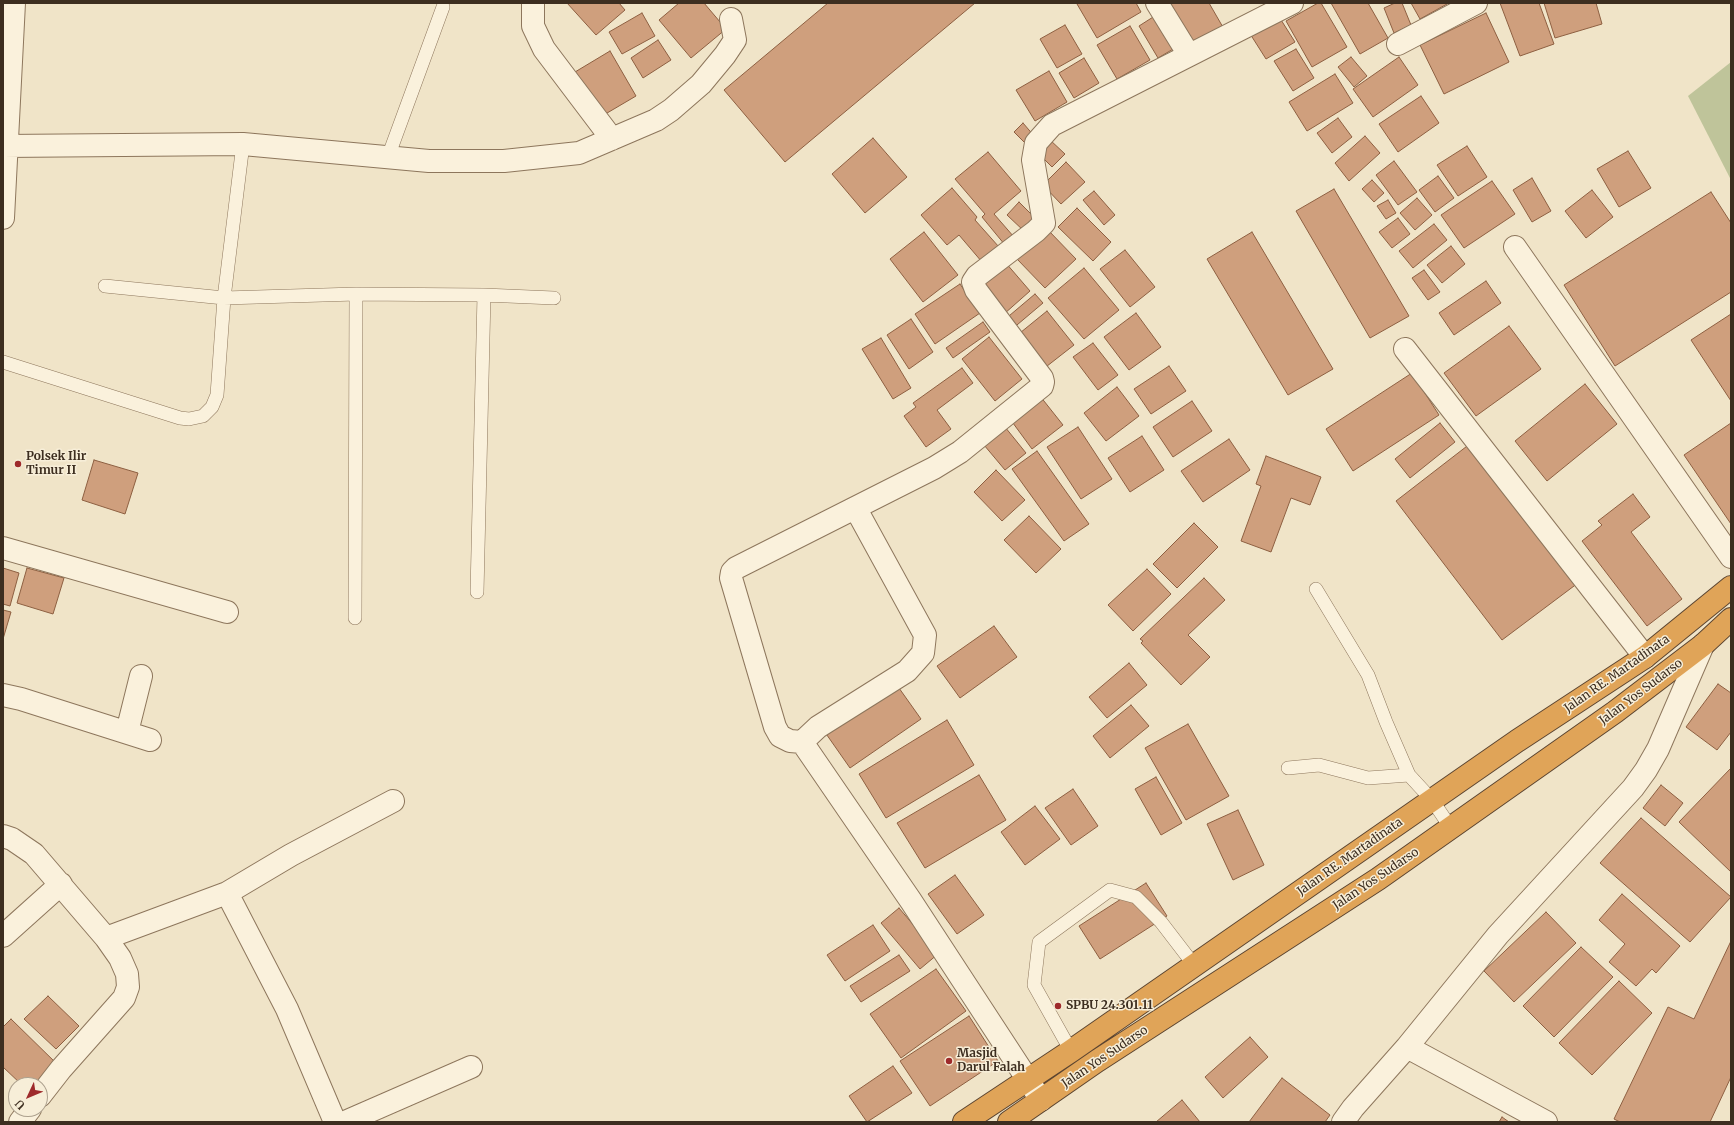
<!DOCTYPE html>
<html>
<head>
<meta charset="utf-8">
<style>
  body { margin:0 }
  #map { position:relative; width:1734px; height:1125px; overflow:hidden; background:#f0e4c8; font-family:Merriweather,serif }
  canvas { display:block }
  .frame { position:absolute; inset:0; border:4px solid #3d2e20; pointer-events:none }
  .north { position:absolute; left:8px; top:1077px; width:40px; height:40px; box-sizing:border-box; background:#f7eed8; border:1px solid #ada18e; border-radius:50%; rotate:226deg; font-size:11px; font-weight:700; line-height:16px; text-align:center; color:#3d2e20 }
  .north::after { content:''; display:block; margin:auto; width:14px; height:18px; background:#9e2a2b; clip-path:polygon(50% 0,100% 100%,50% 72%,0 100%) }
</style>
</head>
<body>
<div id="map">
<canvas width="1734" height="1125"></canvas>
<div class="frame"></div>
<div class="north">U</div>
</div>
<script>
const c = document.querySelector('canvas').getContext('2d');
c.lineJoin = 'round';
function fillPath(path, color) { c.fillStyle = color; c.fill(path, 'evenodd'); }
const poly = rows => new Path2D(rows.map(r => 'M' + r).join(''));
function trace(path, color, width, dash) { c.strokeStyle = color; c.lineWidth = width; c.lineCap = dash ? 'butt' : 'round'; c.setLineDash(dash || []); c.stroke(path); }
function label(font, color, halo, rows, align = 'center') {
  c.font = font + ' Merriweather,serif'; c.lineWidth = 3; c.setLineDash([]); c.textBaseline = 'middle'; c.strokeStyle = halo; c.fillStyle = color; for (const [text, x, y, turn = 0] of rows) {
    c.save(); c.translate(x, y); c.rotate((+turn || 0) * Math.PI / 180); c.textAlign = isNaN(turn) ? turn : align; if (halo) c.strokeText(text, 0, 0); c.fillText(text, 0, 0); c.restore();
  }
}
fillPath(poly([
  [1731,62,1731,180,1688,96]
]), '#bfc49a');
const building = poly([
  [567,3,619,3,625,10,596,35,567,3],
  [679,3,704,3,726,29,691,58,659,20,679,3],
  [828,3,975,3,785,162,724,90,828,3],
  [1079,3,1136,3,1141,12,1097,38,1077,4,1079,3],
  [1165,3,1209,3,1224,29,1190,48,1165,3],
  [1318,3,1321,3,1347,47,1312,67,1286,21,1318,3],
  [1331,3,1368,3,1388,38,1360,54,1331,3],
  [1395,3,1402,3,1411,25,1394,33,1384,8,1395,3],
  [1411,3,1446,3,1447,4,1420,19,1411,3],
  [1500,3,1539,3,1554,44,1520,56,1500,3],
  [1544,3,1596,3,1602,24,1555,38,1544,3],
  [1161,12,1180,45,1158,58,1139,26,1161,12],
  [1276,12,1295,42,1266,59,1247,29,1276,12],
  [642,13,655,36,622,54,609,32,642,13],
  [1486,13,1509,62,1444,94,1420,45,1486,13],
  [1065,25,1082,54,1057,68,1040,39,1065,25],
  [1130,26,1150,60,1117,79,1097,45,1130,26],
  [658,40,671,60,643,78,631,58,658,40],
  [1296,49,1314,78,1293,91,1274,61,1296,49],
  [610,51,636,96,602,116,575,72,610,51],
  [1351,57,1367,76,1354,87,1338,67,1351,57],
  [1399,57,1418,85,1373,117,1353,89,1399,57],
  [1084,58,1099,83,1074,98,1059,73,1084,58],
  [1049,71,1067,102,1035,121,1016,90,1049,71],
  [1335,74,1353,103,1307,131,1289,102,1335,74],
  [1421,96,1439,123,1398,152,1379,124,1421,96],
  [1338,118,1352,137,1332,153,1317,133,1338,118],
  [1023,123,1035,137,1027,145,1014,132,1023,123],
  [1365,136,1380,153,1349,181,1335,163,1365,136],
  [873,138,907,177,865,213,832,174,873,138],
  [1049,139,1065,154,1052,167,1037,152,1049,139],
  [1467,146,1487,177,1458,196,1437,165,1467,146],
  [1628,151,1651,188,1619,207,1597,169,1628,151],
  [988,152,1021,191,994,214,1014,237,1005,245,982,217,985,214,955,179,988,152],
  [1394,161,1417,192,1398,205,1376,175,1394,161],
  [1066,162,1085,182,1061,204,1043,185,1066,162],
  [1438,176,1454,198,1435,212,1419,190,1438,176],
  [1532,178,1551,211,1532,222,1513,190,1532,178],
  [1372,180,1384,193,1374,202,1362,189,1372,180],
  [1492,181,1515,214,1464,248,1441,215,1492,181],
  [952,188,977,217,975,220,999,247,982,262,959,235,947,245,921,215,952,188],
  [1334,189,1409,316,1370,338,1296,211,1334,189],
  [1592,190,1613,217,1586,238,1565,211,1592,190],
  [1094,191,1115,215,1104,225,1083,200,1094,191],
  [1711,192,1731,223,1731,292,1615,366,1564,285,1711,192],
  [1417,198,1432,215,1415,230,1400,213,1417,198],
  [1388,200,1396,213,1386,219,1377,206,1388,200],
  [1019,202,1037,220,1025,232,1007,215,1019,202],
  [1077,208,1111,242,1093,261,1058,227,1077,208],
  [1398,218,1410,234,1392,248,1379,232,1398,218],
  [1434,224,1447,240,1413,268,1399,251,1434,224],
  [1048,230,1076,259,1045,288,1017,259,1048,230],
  [924,232,958,275,923,302,890,259,924,232],
  [1252,232,1333,369,1288,395,1207,259,1252,232],
  [1451,246,1465,264,1442,283,1427,265,1451,246],
  [1125,250,1155,287,1130,307,1100,269,1125,250],
  [1005,262,1030,291,1004,314,979,285,1005,262],
  [1084,268,1119,310,1084,339,1048,298,1084,268],
  [1424,270,1440,292,1428,300,1412,278,1424,270],
  [1486,281,1501,303,1454,335,1439,313,1486,281],
  [960,284,980,313,935,344,915,314,960,284],
  [1035,294,1043,303,1011,330,1003,321,1035,294],
  [1047,311,1074,345,1042,370,1015,337,1047,311],
  [1136,313,1161,347,1129,370,1104,337,1136,313],
  [1731,314,1731,401,1691,340,1731,314],
  [911,319,933,352,909,369,887,335,911,319],
  [983,322,990,332,953,358,946,348,983,322],
  [1509,326,1541,369,1476,416,1444,373,1509,326],
  [989,337,1022,379,995,401,962,359,989,337],
  [881,338,911,388,893,399,862,349,881,338],
  [1093,343,1118,375,1098,390,1073,357,1093,343],
  [1169,366,1186,391,1151,414,1134,389,1169,366],
  [962,368,973,383,937,410,951,429,926,447,904,416,916,407,913,403,962,368],
  [1412,373,1439,415,1353,471,1326,429,1412,373],
  [1585,384,1617,424,1547,481,1515,441,1585,384],
  [1117,387,1139,416,1106,441,1084,413,1117,387],
  [1040,396,1063,425,1032,449,1010,419,1040,396],
  [1192,401,1212,431,1173,457,1153,427,1192,401],
  [1440,423,1455,442,1410,478,1395,459,1440,423],
  [1731,423,1731,524,1684,455,1731,423],
  [1005,427,1026,453,1005,470,984,445,1005,427],
  [1078,427,1112,479,1081,499,1047,447,1078,427],
  [1142,436,1164,470,1130,492,1108,458,1142,436],
  [1229,439,1250,470,1203,502,1181,471,1229,439],
  [1471,443,1578,583,1502,640,1396,501,1471,443],
  [1037,451,1089,524,1064,541,1012,469,1037,451],
  [1266,456,1321,477,1310,505,1291,498,1271,552,1241,541,1261,486,1256,484,1266,456],
  [94,460,138,473,125,514,82,500,94,460],
  [996,470,1025,500,1002,521,974,492,996,470],
  [1633,494,1650,517,1631,532,1682,599,1647,626,1582,541,1602,525,1598,521,1633,494],
  [1029,516,1061,549,1036,573,1004,540,1029,516],
  [1194,523,1218,547,1177,588,1153,564,1194,523],
  [3,568,19,573,10,606,3,604,3,568],
  [27,568,64,578,53,614,17,603,27,568],
  [1147,569,1171,594,1133,631,1108,605,1147,569],
  [1204,578,1225,600,1188,635,1210,657,1181,685,1141,643,1143,641,1140,639,1204,578],
  [3,610,11,612,3,639,3,610],
  [994,626,1017,657,960,698,937,666,994,626],
  [1129,663,1147,685,1107,718,1089,697,1129,663],
  [894,681,921,719,850,768,822,728,894,681],
  [1718,684,1731,693,1731,732,1717,750,1686,727,1718,684],
  [1131,705,1149,726,1110,758,1093,736,1131,705],
  [947,720,974,765,886,818,859,774,947,720],
  [1188,724,1229,796,1186,820,1145,748,1188,724],
  [1731,768,1731,872,1679,822,1731,768],
  [979,775,1006,820,925,868,897,823,979,775],
  [1156,777,1182,823,1161,835,1135,789,1156,777],
  [1661,785,1683,803,1665,826,1643,808,1661,785],
  [1073,789,1098,826,1071,845,1045,808,1073,789],
  [1035,806,1060,839,1025,865,1001,832,1035,806],
  [1238,810,1264,865,1233,880,1207,824,1238,810],
  [1641,818,1731,897,1690,942,1600,863,1641,818],
  [955,875,984,915,957,934,928,894,955,875],
  [1146,883,1167,916,1100,959,1079,926,1146,883],
  [1622,894,1680,946,1656,973,1652,969,1636,986,1609,962,1625,944,1599,920,1622,894],
  [899,908,938,954,920,969,881,923,899,908],
  [1546,912,1576,943,1514,1002,1484,971,1546,912],
  [873,925,890,951,845,981,827,955,873,925],
  [1731,941,1731,1077,1710,1122,1620,1122,1614,1119,1668,1007,1694,1019,1731,941],
  [1581,947,1613,977,1554,1037,1523,1006,1581,947],
  [899,955,910,971,861,1002,850,986,899,955],
  [936,969,966,1011,901,1058,870,1014,936,969],
  [1619,981,1652,1013,1592,1075,1559,1043,1619,981],
  [48,996,79,1026,56,1049,24,1019,48,996],
  [969,1016,998,1061,930,1106,900,1061,969,1016],
  [11,1019,57,1064,37,1085,22,1085,3,1067,3,1027,11,1019],
  [1250,1037,1268,1057,1223,1098,1205,1077,1250,1037],
  [893,1066,912,1093,867,1122,849,1096,893,1066],
  [1282,1078,1330,1115,1325,1122,1249,1122,1282,1078],
  [1182,1100,1200,1122,1156,1122,1182,1100],
  [1502,1117,1509,1122,1499,1122,1502,1117]
]);
fillPath(building, '#cf9f7d');
trace(building, '#8d5f41', 1);
const lane = poly([
  [388,157,443,7],
  [105,286,224,298,243,144],
  [3,362,180,418,189,419,203,416,212,407,217,395,224,298,356,294,484,295,554,298],
  [1316,589,1368,675,1386,722,1409,775,1432,800,1451,828],
  [477,592,484,295],
  [355,618,356,294],
  [1288,768,1319,765,1368,778,1409,775],
  [1071,1051,1034,985,1039,942,1110,890,1136,897,1161,922,1194,965]
]);
const street = poly([
  [533,3,533,26,544,49,612,139],
  [1157,3,1189,55],
  [1398,44,1476,3],
  [3,146,243,144,429,161,504,161,579,153,656,120,671,110,701,84,725,55,735,40,731,19],
  [3,218,14,3],
  [1515,247,1731,557],
  [1405,349,1645,657],
  [856,509,925,635,923,653,907,671,818,727,802,742,790,741,780,736,775,727,731,578,732,572,736,568,934,468,960,452,1042,386,1043,382,1042,378,976,290,973,282,977,276,1036,231,1044,223,1033,160,1036,143,1052,125,1292,3],
  [3,548,227,612],
  [3,695,21,699,150,740],
  [127,732,141,676],
  [802,742,911,901,1041,1100],
  [3,836,12,839,34,854,106,938,120,958,127,974,128,987,124,998,61,1069,40,1096],
  [227,893,291,855,393,801],
  [3,936,61,884],
  [106,938,227,893,287,1009,335,1122],
  [1407,1047,1498,935,1633,788,1646,770,1658,749,1703,645],
  [20,1122,30,1109],
  [345,1122,471,1067],
  [1343,1122,1353,1108,1407,1047,1546,1122]
]);
const highway = poly([
  [964,1122,1071,1051,1517,741,1645,657,1731,587],
  [1009,1122,1097,1061,1378,879,1615,712,1703,645,1731,619]
]);
trace(lane, '#8d765c', 14);
trace(street, '#8d765c', 24);
trace(highway, '#5b4430', 24);
trace(lane, '#faf1dc', 13);
trace(street, '#faf1dc', 22);
trace(highway, '#e0a458', 22);
for (const [x, y, r, color] of [
  [18,464,4,"#9e2a2b"],
  [1058,1006,4,"#9e2a2b"],
  [949,1061,4,"#9e2a2b"]
]) { const dot = new Path2D(); dot.arc(x, y, r, 0, 2 * Math.PI); c.fillStyle = color; c.fill(dot); trace(dot, '#f7eed8', 1.5); }
label('bold 12px', '#3d2e20', '#f7eed8', [
  ["Polsek Ilir",26,457],
  ["Timur II",26,471],
  ["SPBU 24.301.11",1066,1006],
  ["Masjid",957,1054],
  ["Darul Falah",957,1068]
], 'left');
label('12px', '#3d2e20', '#f7eed8', [
  ["Jalan RE. Martadinata",1617,674,-35],
  ["Jalan Yos Sudarso",1641,692,-37],
  ["Jalan RE. Martadinata",1350,857,-35],
  ["Jalan Yos Sudarso",1376,879,-34],
  ["Jalan Yos Sudarso",1105,1057,-34]
]);
</script>
</body>
</html>
